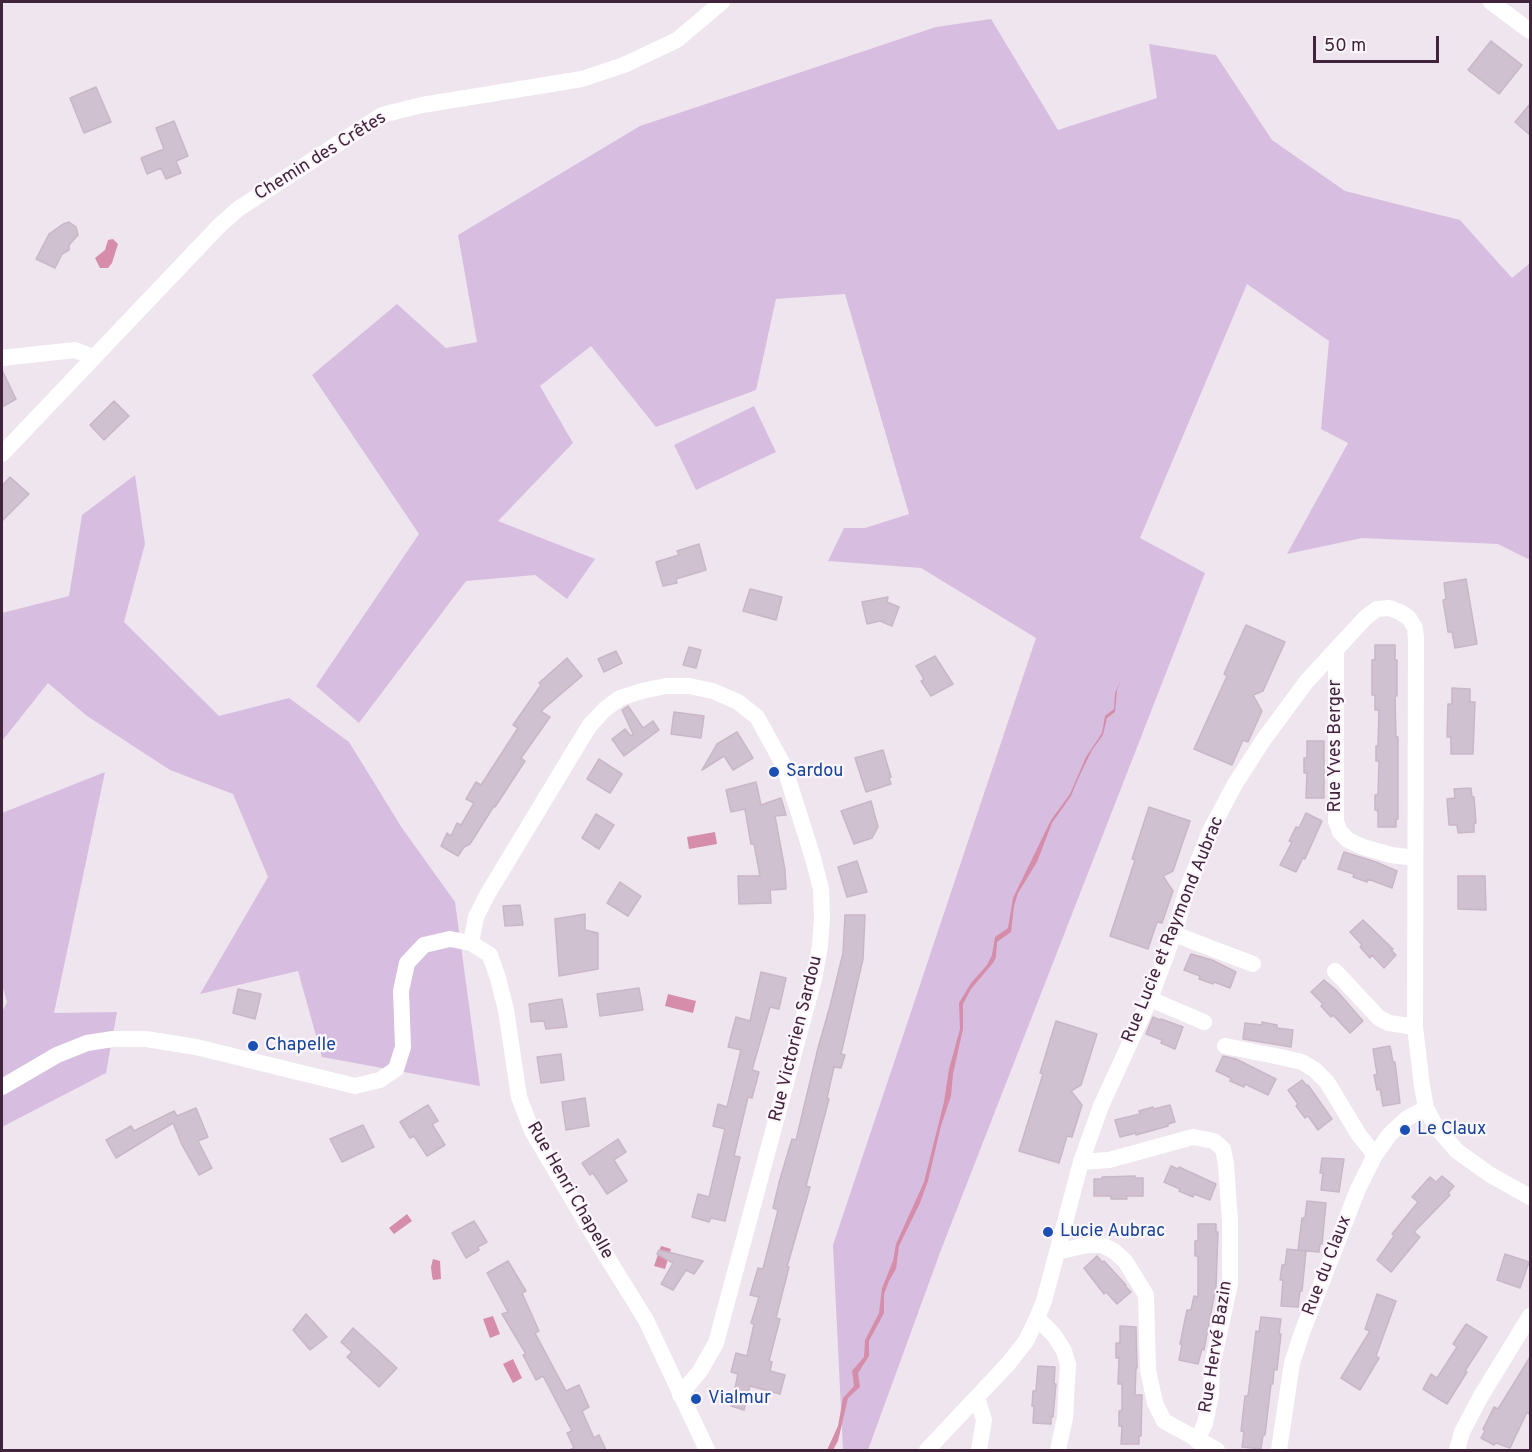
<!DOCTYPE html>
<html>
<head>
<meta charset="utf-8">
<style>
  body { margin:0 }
  #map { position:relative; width:1532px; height:1452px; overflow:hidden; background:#efe5ef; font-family:Overpass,sans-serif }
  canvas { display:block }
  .frame { position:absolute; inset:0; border:3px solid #42233c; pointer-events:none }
  .scale { position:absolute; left:1313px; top:36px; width:126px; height:27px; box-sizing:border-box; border:3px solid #42233c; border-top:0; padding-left:8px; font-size:18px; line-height:21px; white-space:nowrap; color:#42233c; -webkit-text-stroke:4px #fbf6fb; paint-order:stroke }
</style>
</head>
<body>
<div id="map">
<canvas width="1532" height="1452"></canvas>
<div class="frame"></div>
<div class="scale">50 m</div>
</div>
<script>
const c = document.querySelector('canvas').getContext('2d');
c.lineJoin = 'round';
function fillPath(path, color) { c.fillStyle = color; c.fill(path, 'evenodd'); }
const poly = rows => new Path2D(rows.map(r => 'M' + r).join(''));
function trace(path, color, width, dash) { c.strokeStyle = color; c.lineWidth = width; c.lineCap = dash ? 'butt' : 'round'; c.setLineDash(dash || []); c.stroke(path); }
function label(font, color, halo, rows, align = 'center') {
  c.font = font + ' Overpass,sans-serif'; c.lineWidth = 4.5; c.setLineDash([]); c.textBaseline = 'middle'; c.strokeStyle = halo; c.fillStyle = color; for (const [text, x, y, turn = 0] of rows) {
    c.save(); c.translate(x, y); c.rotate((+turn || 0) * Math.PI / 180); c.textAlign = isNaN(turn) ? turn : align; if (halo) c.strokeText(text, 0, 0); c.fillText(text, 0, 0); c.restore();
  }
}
fillPath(poly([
  [991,19,1058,130,1157,98,1149,44,1216,55,1272,140,1345,191,1460,220,1512,278,1530,263,1530,560,1498,544,1362,538,1287,554,1348,443,1321,429,1329,341,1247,284,1140,538,1205,573,941,1250,868,1450,843,1450,833,1245,1036,638,921,568,828,561,844,528,865,528,909,514,845,294,776,299,756,390,656,427,591,346,540,386,573,443,498,521,595,559,567,599,535,575,466,581,359,723,316,686,419,534,312,375,397,304,446,348,477,342,458,235,640,126,936,27],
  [754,406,776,452,696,490,674,445],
  [135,475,145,544,124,622,219,716,289,698,349,742,402,828,455,902,480,1086,322,1057,298,971,200,994,268,877,233,794,170,770,87,716,48,683,2,741,2,613,69,596,82,515],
  [105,772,54,1013,117,1012,106,1073,2,1127,2,1012,7,1002,2,985,2,813]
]), '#d7bee0');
fillPath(poly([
  [113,239,118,244,112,263,108,268,100,268,95,258,105,250,108,240],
  [1122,678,1117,690,1115,712,1107,718,1103,735,1092,750,1077,781,1071,796,1052,823,1037,862,1018,893,1014,906,1011,932,997,942,996,957,993,963,971,989,963,1004,963,1029,953,1074,951,1096,941,1126,928,1181,920,1203,899,1246,896,1269,889,1281,884,1294,884,1313,869,1341,869,1356,858,1373,860,1387,848,1398,838,1441,833,1450,827,1450,838,1426,843,1398,854,1386,852,1371,864,1357,865,1340,879,1313,882,1288,893,1261,896,1244,924,1182,944,1102,949,1069,960,1029,959,1003,971,983,987,965,992,955,995,937,1008,928,1013,898,1051,820,1070,794,1086,757,1102,733,1105,716,1114,709,1115,693],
  [715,832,717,844,689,849,687,837],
  [668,994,696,1001,693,1013,665,1006],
  [407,1214,412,1221,394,1234,389,1228],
  [661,1246,671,1249,665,1269,654,1266],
  [433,1259,440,1261,441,1279,433,1280,432,1276,431,1267],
  [493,1316,500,1334,490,1338,483,1319],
  [513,1359,522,1378,513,1383,503,1364]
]), '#d58da9');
const building = poly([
  [1491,41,1522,65,1499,94,1468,70,1491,41],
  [96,87,111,122,84,133,70,98,96,87],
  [1530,104,1530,135,1515,122,1530,104],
  [174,121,188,156,176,161,181,173,166,179,161,168,147,174,141,158,164,149,156,128,174,121],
  [69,222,76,227,78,235,69,245,69,250,62,254,55,268,36,259,49,234,63,224,69,222],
  [2,370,16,399,2,407,2,370],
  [114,401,129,416,104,440,90,425,114,401],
  [10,477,29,494,2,521,2,486,10,477],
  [699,544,706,570,676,579,677,583,663,586,656,562,679,555,677,551,699,544],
  [1466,579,1477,644,1455,648,1452,632,1448,632,1447,625,1443,600,1446,599,1444,583,1466,579],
  [750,589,782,597,776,620,743,611,750,589],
  [888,597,887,602,899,607,892,626,880,621,867,624,862,602,888,597],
  [1246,625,1285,642,1263,691,1253,695,1262,711,1248,742,1243,740,1232,765,1194,749,1227,676,1224,674,1246,625],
  [1375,645,1395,645,1395,660,1397,660,1397,696,1395,696,1396,737,1398,737,1398,819,1396,819,1396,827,1378,827,1378,811,1375,810,1375,795,1378,795,1379,761,1376,761,1376,746,1378,746,1379,710,1375,710,1375,695,1372,695,1372,660,1375,660,1375,645],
  [689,647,701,650,696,668,683,665,689,647],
  [616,651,622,663,604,672,598,659,616,651],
  [935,656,953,684,931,696,921,681,924,679,916,666,935,656],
  [567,658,582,676,541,711,550,717,521,758,525,761,495,807,494,806,470,844,464,847,458,856,441,846,447,833,451,836,457,823,461,825,474,803,466,799,476,782,481,785,518,728,513,725,541,685,539,683,567,658],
  [1452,688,1470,689,1470,702,1475,702,1473,754,1451,754,1451,737,1447,737,1448,704,1452,704,1452,688],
  [628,706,643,728,653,721,659,730,624,756,612,739,625,729,631,736,633,734,622,710,628,706],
  [674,712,704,716,701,738,671,734,674,712],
  [737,732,753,758,733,770,724,756,702,770,717,744,737,732],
  [1307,741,1324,741,1324,798,1306,798,1307,773,1304,773,1304,758,1307,758,1307,741],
  [883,750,891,777,889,778,891,784,866,792,855,758,883,750],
  [599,759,622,774,610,793,587,779,599,759],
  [756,782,761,805,781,798,786,815,775,816,785,870,786,889,770,890,771,903,739,904,738,876,760,876,754,844,751,844,745,809,731,812,726,790,756,782],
  [1471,788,1472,797,1474,797,1476,823,1474,823,1474,832,1458,833,1457,825,1449,825,1447,799,1455,798,1454,789,1471,788],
  [871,801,878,827,872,838,854,844,841,811,871,801],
  [1149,807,1190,821,1173,871,1163,876,1173,891,1162,923,1157,922,1148,949,1110,936,1135,860,1132,859,1149,807],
  [1306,813,1322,821,1305,859,1303,858,1296,872,1280,865,1292,842,1289,841,1296,827,1299,828,1306,813],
  [596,814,614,825,599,849,582,838,596,814],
  [1344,852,1376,862,1397,871,1392,888,1368,879,1367,882,1353,877,1354,874,1338,869,1344,852],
  [857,861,867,892,847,897,838,867,857,861],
  [1458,876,1485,876,1486,910,1458,909,1458,876],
  [620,882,641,896,628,916,607,903,620,882],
  [520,905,523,925,505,926,503,906,520,905],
  [585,914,585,930,598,933,598,969,559,976,555,919,585,914],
  [845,915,865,915,863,959,841,1054,845,1055,841,1068,834,1067,827,1098,829,1099,806,1186,810,1187,787,1267,789,1267,776,1318,780,1319,769,1361,772,1362,770,1371,785,1375,780,1394,750,1386,744,1410,731,1406,738,1374,731,1372,736,1353,747,1356,754,1324,751,1323,759,1297,750,1295,758,1268,763,1269,778,1210,773,1208,780,1179,792,1139,796,1140,818,1048,830,1006,843,953,845,915],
  [1363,920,1393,949,1391,950,1396,955,1384,968,1372,955,1370,958,1360,947,1362,945,1350,932,1363,920],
  [1191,954,1212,960,1236,972,1230,988,1214,982,1213,984,1199,979,1200,976,1184,970,1191,954],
  [761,972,786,978,779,1009,770,1007,752,1070,759,1072,752,1098,748,1097,734,1156,740,1157,725,1221,711,1218,709,1222,692,1217,698,1194,709,1197,725,1129,713,1126,718,1104,727,1107,741,1050,728,1047,736,1017,750,1021,761,972],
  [1324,980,1336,990,1363,1021,1350,1033,1333,1015,1331,1017,1321,1006,1323,1004,1311,992,1324,980],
  [639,988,643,1010,600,1016,597,994,639,988],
  [238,989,261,994,255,1019,233,1013,238,989],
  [562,999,567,1027,546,1029,544,1021,531,1022,529,1004,562,999],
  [1153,1017,1160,1020,1161,1019,1183,1027,1175,1049,1161,1043,1162,1040,1146,1034,1153,1017],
  [1056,1021,1097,1034,1081,1085,1071,1091,1082,1105,1072,1137,1067,1136,1059,1163,1019,1151,1043,1074,1040,1073,1056,1021],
  [1262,1022,1277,1025,1277,1028,1293,1030,1291,1047,1243,1039,1245,1023,1262,1025,1262,1022],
  [1390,1046,1393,1062,1395,1062,1400,1103,1383,1106,1380,1089,1377,1090,1374,1075,1377,1074,1373,1049,1390,1046],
  [561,1054,564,1080,541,1083,537,1057,561,1054],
  [1223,1056,1236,1059,1276,1079,1268,1095,1245,1084,1244,1087,1230,1081,1231,1078,1216,1071,1223,1056],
  [1302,1080,1307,1086,1308,1085,1332,1119,1318,1130,1308,1116,1305,1118,1296,1106,1298,1104,1288,1090,1302,1080],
  [585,1098,589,1126,566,1130,562,1102,585,1098],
  [428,1105,438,1121,432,1124,445,1145,427,1156,414,1136,410,1138,400,1122,428,1105],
  [1170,1105,1175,1122,1168,1124,1168,1126,1136,1135,1136,1133,1120,1137,1115,1120,1140,1114,1139,1111,1153,1107,1154,1109,1170,1105],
  [196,1108,208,1137,198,1141,212,1168,199,1175,182,1145,173,1123,116,1158,106,1140,131,1126,134,1131,174,1111,177,1116,196,1108],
  [363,1125,374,1147,342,1162,330,1139,363,1125],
  [618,1139,626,1152,614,1160,627,1181,607,1194,593,1173,590,1175,582,1163,618,1139],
  [1322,1158,1344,1159,1339,1192,1321,1190,1323,1173,1320,1173,1322,1158],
  [1171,1166,1178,1169,1179,1167,1216,1184,1210,1200,1194,1194,1193,1197,1179,1191,1180,1189,1164,1182,1171,1166],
  [1135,1176,1135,1178,1143,1178,1143,1196,1126,1196,1127,1199,1111,1199,1111,1196,1094,1196,1094,1179,1102,1179,1102,1177,1135,1176],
  [1442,1176,1454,1186,1448,1193,1450,1195,1414,1232,1420,1237,1391,1272,1377,1260,1394,1236,1392,1234,1418,1202,1412,1197,1430,1177,1436,1182,1442,1176],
  [1307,1201,1326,1203,1322,1244,1320,1244,1319,1252,1298,1250,1302,1218,1305,1218,1307,1201],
  [474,1221,487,1242,478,1247,479,1250,466,1258,452,1233,474,1221],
  [1198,1224,1216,1224,1216,1232,1218,1232,1216,1286,1204,1350,1202,1349,1198,1364,1179,1360,1182,1345,1180,1344,1187,1310,1191,1310,1194,1296,1198,1297,1198,1256,1195,1256,1195,1241,1198,1241,1198,1224],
  [1287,1249,1306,1251,1302,1291,1300,1291,1298,1307,1281,1306,1283,1280,1280,1280,1282,1265,1285,1265,1287,1249],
  [659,1250,676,1254,703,1261,694,1274,686,1270,673,1290,661,1284,673,1263,657,1254,659,1250],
  [1505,1254,1529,1262,1520,1288,1497,1280,1505,1254],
  [1097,1256,1102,1262,1104,1261,1126,1285,1125,1286,1131,1292,1117,1304,1106,1292,1104,1294,1084,1268,1097,1256],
  [508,1261,526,1291,522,1293,539,1331,535,1333,566,1391,579,1385,589,1407,582,1411,594,1438,599,1435,606,1450,569,1450,574,1448,567,1433,572,1431,543,1376,536,1380,523,1355,526,1354,502,1314,508,1312,487,1273,508,1261],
  [1377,1294,1396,1301,1376,1356,1379,1358,1360,1390,1341,1378,1370,1331,1365,1329,1377,1294],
  [306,1314,327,1337,310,1350,293,1330,306,1314],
  [1261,1317,1281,1319,1279,1334,1281,1334,1277,1370,1274,1369,1273,1384,1271,1384,1265,1435,1263,1435,1261,1449,1242,1447,1244,1432,1241,1431,1245,1396,1248,1396,1256,1331,1259,1332,1261,1317],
  [1466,1324,1487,1337,1465,1371,1467,1372,1447,1404,1423,1389,1431,1374,1437,1378,1457,1347,1453,1344,1466,1324],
  [1120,1326,1136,1327,1137,1368,1136,1368,1135,1395,1142,1395,1141,1436,1139,1436,1139,1444,1121,1444,1122,1426,1119,1426,1119,1411,1122,1411,1122,1384,1118,1384,1119,1358,1116,1358,1116,1343,1120,1343,1120,1326],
  [353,1328,397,1368,379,1387,347,1357,352,1352,341,1342,353,1328],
  [1530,1357,1530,1415,1527,1412,1510,1448,1496,1443,1494,1445,1481,1438,1485,1431,1483,1429,1494,1407,1498,1409,1530,1357],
  [1038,1366,1055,1367,1054,1384,1056,1384,1053,1417,1051,1416,1051,1424,1033,1423,1034,1406,1032,1406,1033,1391,1036,1391,1038,1366]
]);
fillPath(building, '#d0c1d0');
trace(building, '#c9b7c8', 1.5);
trace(poly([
  [1491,2,1530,31],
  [2,358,75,350,93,357],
  [2,454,219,226,238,209,382,115,422,105,582,79,624,65,677,40,722,2],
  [1336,649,1336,821,1340,832,1348,840,1363,847,1391,855,1415,858],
  [1174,934,1253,964],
  [471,943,476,917,487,895,577,746,590,725,605,709,620,698,642,691,666,686,689,686,713,691,738,702,757,717,784,766,813,858,821,889,822,917,820,946,814,979,716,1343,700,1371,680,1395],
  [1335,971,1379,1018,1389,1023,1415,1027],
  [1150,999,1204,1022],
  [1225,1046,1285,1058,1302,1062,1315,1070,1327,1082,1359,1135,1375,1155],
  [2,1087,57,1055,87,1043,113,1039,146,1039,196,1047,355,1086,380,1080,396,1069,403,1047,401,991,407,963,424,945,450,939,471,943,490,955,498,978,506,1010,519,1097,532,1131,600,1246,646,1320,707,1450],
  [1081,1162,1109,1160,1193,1137,1214,1141,1223,1149,1226,1164,1230,1221,1230,1284,1212,1366,1211,1395,1205,1423,1197,1441],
  [1057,1252,1087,1245,1102,1245,1114,1251,1125,1261,1146,1295,1148,1370,1155,1403,1164,1421,1217,1450],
  [1037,1318,1054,1335,1064,1351,1068,1364,1065,1418,1058,1450],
  [977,1398,984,1420,979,1450],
  [927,1450,1008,1364,1026,1341,1037,1318,1044,1301,1081,1162,1101,1106,1150,999,1174,934,1186,892,1210,831,1235,784,1264,739,1307,681,1366,617,1377,609,1389,608,1400,612,1409,618,1415,628,1416,639,1415,1027,1422,1086,1426,1108,1436,1127,1457,1151,1489,1174,1530,1197],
  [1279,1450,1292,1363,1303,1330,1358,1189,1375,1155,1390,1134,1406,1119,1426,1108],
  [1457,1450,1462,1432,1481,1396,1530,1316]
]), '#fff', 16);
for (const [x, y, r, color] of [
  [774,772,6,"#1a4fb4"],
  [253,1046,6,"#1a4fb4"],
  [1405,1130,6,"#1a4fb4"],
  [1048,1232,6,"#1a4fb4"],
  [696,1399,6,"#1a4fb4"]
]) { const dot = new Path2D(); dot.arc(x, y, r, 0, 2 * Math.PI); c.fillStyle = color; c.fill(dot); trace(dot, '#fbf6fb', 2); }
label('18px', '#42233c', '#fbf6fb', [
  ["Chemin des Crêtes",321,157,-32],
  ["Rue Yves Berger",1336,746,-90],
  ["Rue Lucie et Raymond Aubrac",1174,930,-68],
  ["Rue Victorien Sardou",797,1039,-76],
  ["Rue Henri Chapelle",569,1191,60],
  ["Rue du Claux",1328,1266,-69],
  ["Rue Hervé Bazin",1217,1347,-81]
]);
label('18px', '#164399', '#fbf6fb', [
  ["Sardou",786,772],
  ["Chapelle",265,1046],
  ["Le Claux",1417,1130],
  ["Lucie Aubrac",1060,1232],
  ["Vialmur",708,1399]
], 'left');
</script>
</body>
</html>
